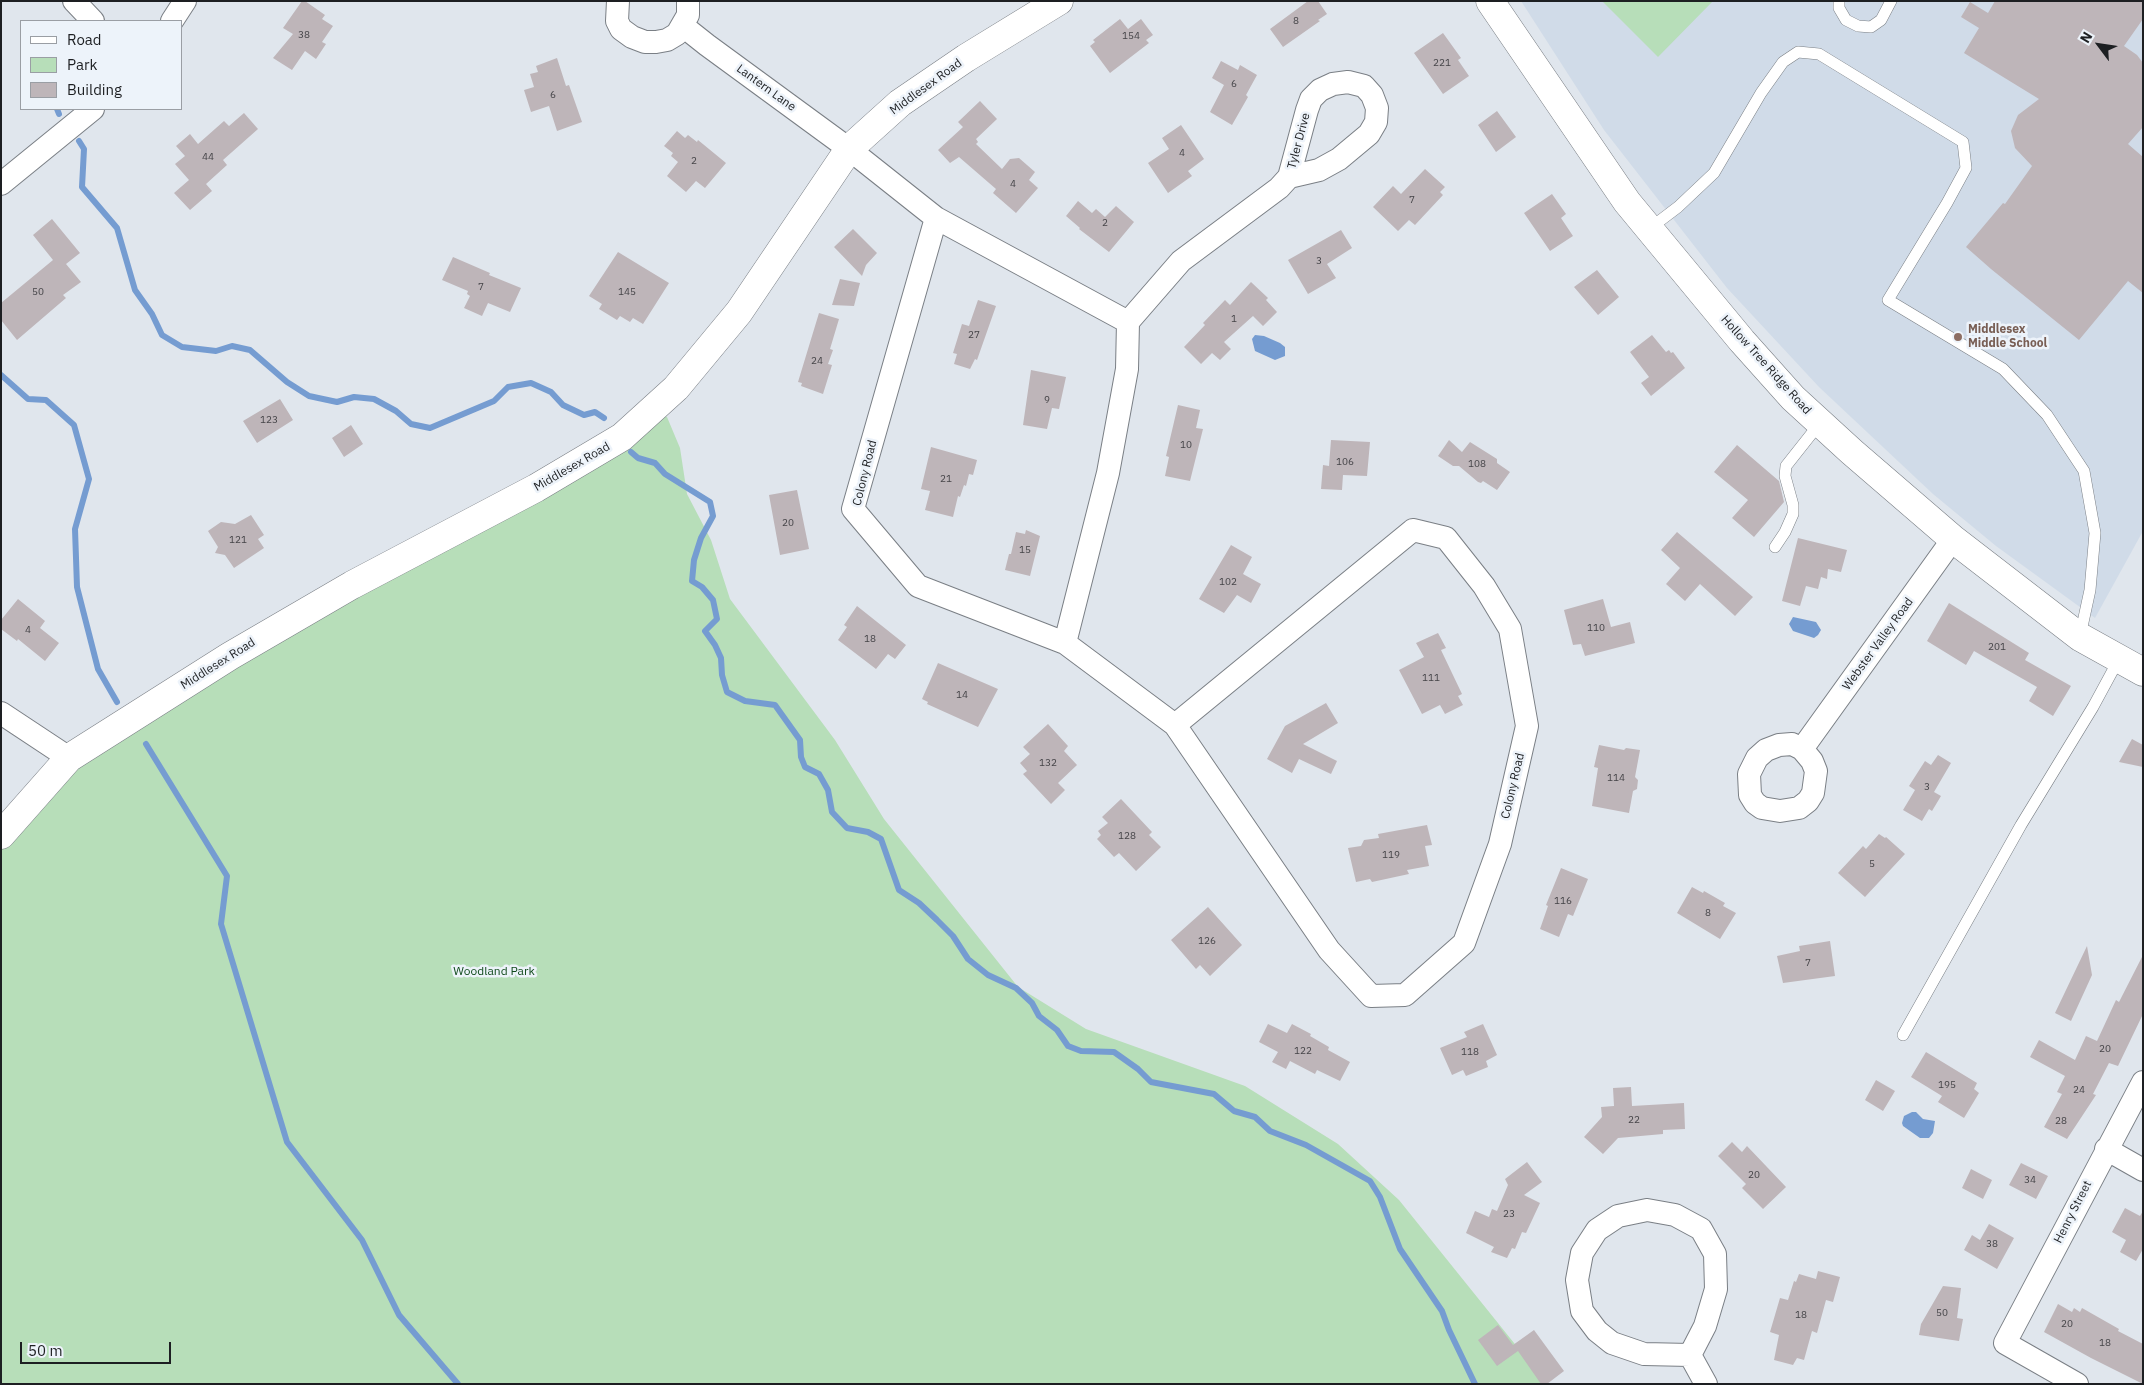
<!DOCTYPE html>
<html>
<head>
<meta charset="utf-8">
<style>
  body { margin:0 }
  #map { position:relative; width:2144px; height:1385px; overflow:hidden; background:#e0e6ed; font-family:"IBM Plex Sans",sans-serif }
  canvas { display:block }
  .frame { position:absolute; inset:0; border:2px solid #1d1f22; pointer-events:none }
  .legend { position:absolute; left:20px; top:20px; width:162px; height:90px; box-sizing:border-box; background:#edf3fa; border:1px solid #9a9ea4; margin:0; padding:6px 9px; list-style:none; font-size:15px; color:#1d1f22 }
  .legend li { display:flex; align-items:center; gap:10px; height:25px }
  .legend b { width:25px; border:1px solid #9a9ea4 }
  .north { position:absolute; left:2074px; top:20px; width:50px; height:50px; -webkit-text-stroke:4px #edf3fa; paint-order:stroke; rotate:301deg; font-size:14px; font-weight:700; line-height:20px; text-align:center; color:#1d1f22 }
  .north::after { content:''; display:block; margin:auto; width:18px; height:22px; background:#1d1f22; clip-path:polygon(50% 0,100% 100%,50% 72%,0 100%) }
  .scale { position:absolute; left:20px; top:1342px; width:151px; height:22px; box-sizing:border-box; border:2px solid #1d1f22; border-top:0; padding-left:6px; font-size:15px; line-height:18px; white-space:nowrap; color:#1d1f22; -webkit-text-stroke:4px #edf3fa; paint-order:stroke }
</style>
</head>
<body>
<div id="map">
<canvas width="2144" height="1385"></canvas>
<div class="frame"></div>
<ul class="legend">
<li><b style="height:6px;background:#fff"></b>Road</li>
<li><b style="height:14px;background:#b7deb9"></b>Park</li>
<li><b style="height:14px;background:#beb5b9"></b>Building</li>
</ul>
<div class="north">N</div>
<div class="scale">50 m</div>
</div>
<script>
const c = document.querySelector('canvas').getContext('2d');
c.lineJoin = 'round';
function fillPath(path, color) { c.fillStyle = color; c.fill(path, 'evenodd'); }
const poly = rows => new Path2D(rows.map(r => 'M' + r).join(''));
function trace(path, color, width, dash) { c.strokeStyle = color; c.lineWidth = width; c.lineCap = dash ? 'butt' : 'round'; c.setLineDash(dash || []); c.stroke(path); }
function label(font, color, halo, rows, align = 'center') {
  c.font = font + ' "IBM Plex Sans",sans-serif'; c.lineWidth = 5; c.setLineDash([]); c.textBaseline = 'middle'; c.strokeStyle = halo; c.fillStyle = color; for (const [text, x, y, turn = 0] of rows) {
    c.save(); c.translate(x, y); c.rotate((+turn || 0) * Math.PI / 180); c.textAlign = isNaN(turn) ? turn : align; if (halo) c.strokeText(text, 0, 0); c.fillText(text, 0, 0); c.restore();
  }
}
fillPath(poly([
  [1521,1,2143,1,2143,531,2095,618,1996,546,1933,494,1819,387,1727,288,1604,130]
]), '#d0dbe8');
fillPath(poly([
  [1602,1,1713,1,1658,57],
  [653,408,667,417,680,448,687,494,711,540,730,599,835,740,884,819,1018,987,1086,1029,1245,1086,1338,1144,1399,1200,1547,1384,1,1384,1,849,31,813,75,766]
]), '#b7deb9');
fillPath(poly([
  [1255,335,1264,336,1280,343,1285,347,1285,356,1275,360,1255,351,1252,339],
  [1793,617,1816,622,1821,630,1818,635,1814,638,1793,631,1789,624],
  [1912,1112,1916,1112,1923,1119,1935,1121,1933,1133,1929,1138,1920,1138,1903,1126,1902,1123,1904,1116]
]), '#759cd1');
trace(poly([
  [57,109,59,114],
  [79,141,84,149,82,187,117,228,135,290,152,314,162,335,182,347,216,351,232,346,250,350,287,382,309,396,337,402,354,397,374,399,396,411,411,424,430,428,494,401,508,387,531,383,551,392,563,405,584,415,595,412,604,418],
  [1,375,28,399,46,400,74,425,89,479,75,529,77,587,98,669,117,702],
  [631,452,638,458,655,463,665,474,710,502,713,516,701,538,694,560,692,581,702,587,713,600,717,619,705,631,715,645,721,658,722,675,727,692,745,701,775,705,800,740,801,757,805,767,819,774,828,790,832,812,847,828,868,832,881,839,899,890,919,903,937,920,953,936,968,959,988,975,1016,988,1032,1003,1039,1016,1057,1030,1068,1046,1081,1051,1114,1052,1138,1069,1151,1082,1214,1094,1234,1111,1255,1117,1270,1131,1306,1145,1370,1181,1380,1197,1400,1249,1442,1311,1449,1330,1475,1384],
  [146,744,227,876,221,924,287,1142,362,1240,399,1315,458,1384]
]), '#759cd1', 6);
fillPath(poly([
  [302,1,305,1,325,15,322,19,333,26,322,42,326,44,316,59,305,51,292,70,273,58,293,34,283,28],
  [1308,1,1318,1,1327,14,1318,20,1320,21,1283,47,1270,29],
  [1995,1,2143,1,2143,19,2124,46,2137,55,2143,63,2143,127,2128,144,2143,157,2143,293,2128,281,2079,340,1991,269,1966,247,2003,203,2005,204,2032,166,2015,148,2011,131,2018,115,2039,99,1964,53,1979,28,1961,17,1970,2,1988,13],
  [1120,19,1128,29,1141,19,1153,35,1146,40,1149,43,1110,73,1090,46,1095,42,1093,40],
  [1443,33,1461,58,1458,60,1469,76,1443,94,1414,53],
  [557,58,566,86,569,85,582,122,557,131,549,106,531,112,524,90,534,87,530,74,538,72,536,66],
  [1221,61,1238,70,1240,65,1257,75,1246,95,1248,97,1232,125,1210,112,1224,85,1212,78],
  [980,101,997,119,976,139,978,142,976,144,1002,169,1010,159,1019,158,1035,172,1029,180,1038,188,1016,213,993,193,996,189,959,157,950,163,938,150,963,127,958,122],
  [1497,111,1516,137,1496,152,1478,125],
  [244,113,258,129,223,160,227,165,206,184,212,191,190,210,174,193,189,180,175,164,185,156,176,146,190,134,198,144,224,121,229,126],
  [1181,125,1204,159,1188,171,1192,176,1168,193,1148,163,1169,149,1162,138],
  [677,131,685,138,688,135,697,142,698,140,726,163,705,188,696,181,686,192,667,176,678,162,671,156,673,153,664,146],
  [1425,169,1445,187,1440,192,1443,195,1415,225,1409,220,1398,231,1373,207,1393,186,1401,194],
  [1552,194,1566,214,1561,218,1573,236,1550,251,1524,213],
  [1078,201,1092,213,1096,209,1105,217,1116,206,1134,222,1109,252,1079,229,1080,228,1066,216],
  [52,219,80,253,66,264,81,282,63,295,66,298,17,340,1,320,1,303,53,260,33,235],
  [853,229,877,253,866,265,862,276,834,247],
  [1341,230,1352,248,1327,264,1336,278,1308,294,1288,260],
  [618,252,669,283,643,324,633,318,630,322,620,316,617,320,599,309,602,304,589,296],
  [453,257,490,273,489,275,521,288,510,312,488,303,482,316,464,308,470,296,467,294,468,291,442,280],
  [1597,270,1619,297,1598,315,1574,287],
  [840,279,860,283,854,306,832,305],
  [1251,282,1268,298,1266,300,1277,312,1263,326,1253,316,1224,342,1231,349,1220,360,1212,353,1201,364,1184,347,1205,325,1203,323,1225,300,1230,305],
  [978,300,996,306,977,360,975,359,970,369,954,364,957,354,953,353,962,324,969,326],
  [819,313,839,319,830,349,833,350,828,364,832,365,823,394,801,386,802,383,798,382],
  [1652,335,1666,352,1669,350,1671,353,1673,352,1685,368,1651,396,1641,383,1649,377,1630,352],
  [1031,370,1066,377,1059,409,1052,408,1047,429,1023,425],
  [280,399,293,420,257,443,243,421],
  [1178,405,1200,410,1196,428,1203,429,1190,481,1165,476,1169,457,1166,456],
  [351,425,363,444,344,457,332,438],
  [1331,440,1370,442,1367,476,1343,475,1342,490,1321,489,1323,465,1329,466],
  [1449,440,1462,452,1470,442,1497,459,1497,463,1510,472,1497,490,1483,481,1481,483,1478,482,1459,466,1453,466,1438,456],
  [1737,445,1779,481,1784,502,1754,537,1732,518,1748,500,1714,472],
  [931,447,977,460,973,475,969,474,966,486,964,485,960,497,958,496,953,517,925,510,930,491,921,489],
  [797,490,809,549,780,555,769,495],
  [251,515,264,535,258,539,264,548,234,568,225,555,215,553,218,547,208,531,221,522,235,524],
  [1026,530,1040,536,1030,576,1005,570,1009,554,1011,554,1016,532,1025,534],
  [1677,532,1753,597,1735,616,1700,584,1685,601,1666,584,1680,568,1661,550],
  [1798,538,1847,550,1841,572,1828,569,1827,579,1821,577,1818,589,1806,586,1800,606,1782,601],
  [1231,545,1252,557,1243,574,1261,584,1251,603,1237,595,1224,613,1199,599],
  [18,599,45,621,40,628,59,643,45,661,18,639,17,641,1,629,1,620],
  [1603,599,1611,627,1630,622,1635,643,1585,656,1581,644,1573,645,1564,610],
  [1949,603,2029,653,2025,660,2071,686,2053,716,2029,701,2037,687,1974,651,1966,665,1927,641],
  [857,606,906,645,895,659,888,654,876,669,838,640,847,627,844,625],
  [1438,633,1446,648,1441,650,1462,694,1458,696,1463,705,1445,714,1440,705,1422,714,1399,670,1424,657,1416,643],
  [938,663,998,689,978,727,927,704,928,702,922,699],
  [1326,703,1338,723,1303,744,1337,761,1331,774,1299,759,1292,773,1267,759,1285,726],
  [1048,724,1068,746,1064,751,1077,765,1058,783,1065,790,1051,804,1023,774,1027,771,1020,763,1030,754,1023,747],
  [2132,739,2143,745,2143,767,2119,762],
  [1599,745,1624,750,1626,748,1640,750,1635,777,1638,780,1637,789,1633,791,1629,813,1592,806,1598,768,1594,767],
  [1938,755,1951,763,1934,792,1941,796,1932,811,1929,809,1922,821,1903,810,1915,790,1909,786,1925,761,1931,765],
  [1121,799,1152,832,1149,835,1161,847,1136,871,1119,853,1114,857,1097,839,1101,835,1098,831,1108,823,1102,817],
  [1427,825,1432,845,1425,846,1429,866,1407,870,1409,874,1372,882,1370,879,1356,882,1348,848,1361,846,1364,840,1379,838,1378,834],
  [1879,834,1885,838,1886,837,1905,854,1865,897,1838,873,1863,846,1866,849],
  [1561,868,1588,879,1573,916,1568,914,1559,937,1540,929,1548,906,1546,905],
  [1692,887,1703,893,1704,891,1725,903,1723,906,1736,913,1720,939,1677,913],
  [1208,907,1242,945,1210,976,1200,965,1196,969,1171,940],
  [1830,941,1835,976,1783,983,1777,956,1800,951,1799,946],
  [2087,946,2092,975,2071,1021,2055,1013],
  [2143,955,2143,1014,2118,1066,2109,1063,2093,1094,2096,1095,2067,1139,2044,1127,2062,1094,2057,1092,2065,1076,2030,1057,2039,1040,2075,1060,2086,1036,2097,1041,2116,1000,2119,1002],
  [1268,1024,1287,1033,1292,1024,1311,1034,1310,1036,1329,1047,1328,1050,1350,1062,1340,1081,1317,1070,1315,1074,1290,1061,1286,1069,1272,1062,1278,1052,1259,1042],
  [1483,1024,1497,1055,1486,1061,1488,1067,1466,1076,1463,1070,1452,1075,1440,1048,1467,1037,1464,1032],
  [1926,1052,1977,1083,1974,1089,1979,1093,1964,1118,1938,1102,1942,1096,1911,1077],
  [1876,1080,1895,1091,1883,1111,1865,1100],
  [1631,1087,1632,1106,1684,1103,1685,1129,1663,1130,1663,1134,1618,1138,1603,1154,1584,1137,1602,1117,1601,1107,1614,1106,1613,1088],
  [1732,1142,1742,1152,1747,1146,1786,1187,1763,1209,1742,1188,1746,1184,1718,1156],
  [1527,1162,1542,1182,1524,1195,1540,1203,1526,1233,1522,1232,1515,1249,1512,1248,1507,1258,1491,1252,1494,1247,1466,1233,1475,1211,1489,1217,1492,1209,1497,1211,1508,1185,1505,1179],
  [2021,1163,2048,1176,2036,1199,2009,1185],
  [1971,1169,1992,1180,1983,1199,1962,1188],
  [2125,1208,2140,1216,2143,1211,2143,1249,2136,1261,2120,1252,2126,1240,2112,1232],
  [1989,1224,2014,1238,1997,1269,1964,1250,1972,1235,1980,1240],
  [1818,1271,1840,1277,1833,1302,1826,1300,1817,1333,1812,1331,1804,1360,1797,1358,1793,1365,1774,1360,1779,1335,1770,1332,1780,1298,1788,1300,1794,1281,1796,1282,1799,1274,1816,1279],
  [1943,1286,1961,1288,1957,1318,1963,1319,1959,1341,1919,1335,1921,1324],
  [2058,1304,2072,1312,2074,1308,2080,1312,2082,1308,2119,1329,2118,1331,2143,1344,2143,1384,2091,1358,2044,1332],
  [1498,1325,1516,1349,1513,1345,1534,1330,1564,1371,1547,1384,1541,1384,1518,1351,1497,1366,1478,1340]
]), '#beb5b9');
const lane = poly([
  [1839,1,1839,8,1846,20,1858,26,1871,27,1881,20,1891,1],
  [1649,229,1678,207,1714,173,1761,93,1783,62,1798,52,1819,54,1963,142,1966,168,1947,203,1888,300,2003,369,2047,415,2084,471,2095,533,2090,590,2080,636],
  [1775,547,1785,532,1793,514,1793,505,1785,476,1786,466,1820,423],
  [1903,1035,2021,825,2093,707,2119,659]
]);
const street = poly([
  [74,1,93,21],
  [618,1,617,21,621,29,632,37,645,42,656,42,667,40,677,34,688,15,688,1],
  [172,21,185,1],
  [683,26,707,45,849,149,936,218,1128,322],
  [1,184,93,109],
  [936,218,853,509,918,586,1065,643,1175,725],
  [1128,322,1181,261,1279,188,1289,177,1307,110,1311,99,1320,90,1333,84,1348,82,1364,86,1372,95,1377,108,1376,122,1369,134,1339,159,1319,170,1289,177],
  [1413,530,1446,538,1484,586,1510,629,1527,726,1500,844,1464,943,1405,995,1371,996,1329,950,1175,725,1413,530],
  [1065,643,1108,473,1127,369,1128,322],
  [1,713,69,758],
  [1802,749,1792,744,1779,745,1766,750,1757,758,1749,774,1750,795,1755,803,1762,808,1780,811,1799,808,1808,801,1813,793,1816,771,1812,761,1802,749,1953,539],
  [2106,1149,2143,1170],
  [1647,1210,1675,1215,1701,1229,1715,1254,1716,1289,1705,1326,1690,1355,1644,1354,1612,1343,1597,1331,1582,1311,1577,1280,1582,1253,1597,1230,1618,1216,1647,1210],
  [1690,1355,1706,1384],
  [2077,1384,2005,1343,2143,1082]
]);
const secondary = poly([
  [1490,1,1627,202,1742,341,1793,398,1852,452,1953,539,2080,637,2143,672],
  [1,835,69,758,230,656,352,585,536,488,622,437,676,388,739,312,849,149,900,103,966,58,1059,1]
]);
trace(lane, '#7a7f85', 12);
trace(street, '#7a7f85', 24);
trace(secondary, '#7a7f85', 29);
trace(lane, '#fff', 11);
trace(street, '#fff', 22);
trace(secondary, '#fff', 28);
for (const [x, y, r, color] of [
  [1958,337,5,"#8d6e63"]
]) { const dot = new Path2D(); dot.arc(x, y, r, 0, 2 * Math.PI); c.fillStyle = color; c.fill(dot); trace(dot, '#edf3fa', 2); }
label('10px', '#454448', null, [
  ["8",1296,21],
  ["38",304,35],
  ["154",1131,36],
  ["221",1442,63],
  ["6",1234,84],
  ["6",553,95],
  ["4",1182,153],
  ["44",208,157],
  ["2",694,161],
  ["4",1013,184],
  ["7",1412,200],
  ["2",1105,223],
  ["3",1319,261],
  ["7",481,287],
  ["50",38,292],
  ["145",627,292],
  ["1",1234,319],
  ["27",974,335],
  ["24",817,361],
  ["9",1047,400],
  ["123",269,420],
  ["10",1186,445],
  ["106",1345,462],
  ["108",1477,464],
  ["21",946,479],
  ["20",788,523],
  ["121",238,540],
  ["15",1025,550],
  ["102",1228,582],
  ["110",1596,628],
  ["4",28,630],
  ["18",870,639],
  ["201",1997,647],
  ["111",1431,678],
  ["14",962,695],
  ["132",1048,763],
  ["114",1616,778],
  ["3",1927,787],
  ["128",1127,836],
  ["119",1391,855],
  ["5",1872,864],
  ["116",1563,901],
  ["8",1708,913],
  ["126",1207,941],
  ["7",1808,963],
  ["20",2105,1049],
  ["122",1303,1051],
  ["118",1470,1052],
  ["195",1947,1085],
  ["24",2079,1090],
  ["22",1634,1120],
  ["28",2061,1121],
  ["20",1754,1175],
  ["34",2030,1180],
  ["23",1509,1214],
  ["38",1992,1244],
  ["50",1942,1313],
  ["18",1801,1315],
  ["20",2067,1324],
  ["18",2105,1343]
]);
label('12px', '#1d1f22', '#edf3fa', [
  ["Middlesex Road",926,87,-36],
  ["Lantern Lane",766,88,36],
  ["Tyler Drive",1299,141,-75],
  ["Hollow Tree Ridge Road",1766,365,48],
  ["Middlesex Road",572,467,-30],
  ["Colony Road",865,473,-76],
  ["Webster Valley Road",1878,644,-54],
  ["Middlesex Road",218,664,-32],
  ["Colony Road",1513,786,-77],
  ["Henry Street",2073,1212,-63]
]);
label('bold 12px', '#785e54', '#edf3fa', [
  ["Middlesex",1968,330],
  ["Middle School",1968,344]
], 'left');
label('12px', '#104a1b', '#edf3fa', [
  ["Woodland Park",494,972]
]);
</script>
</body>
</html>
